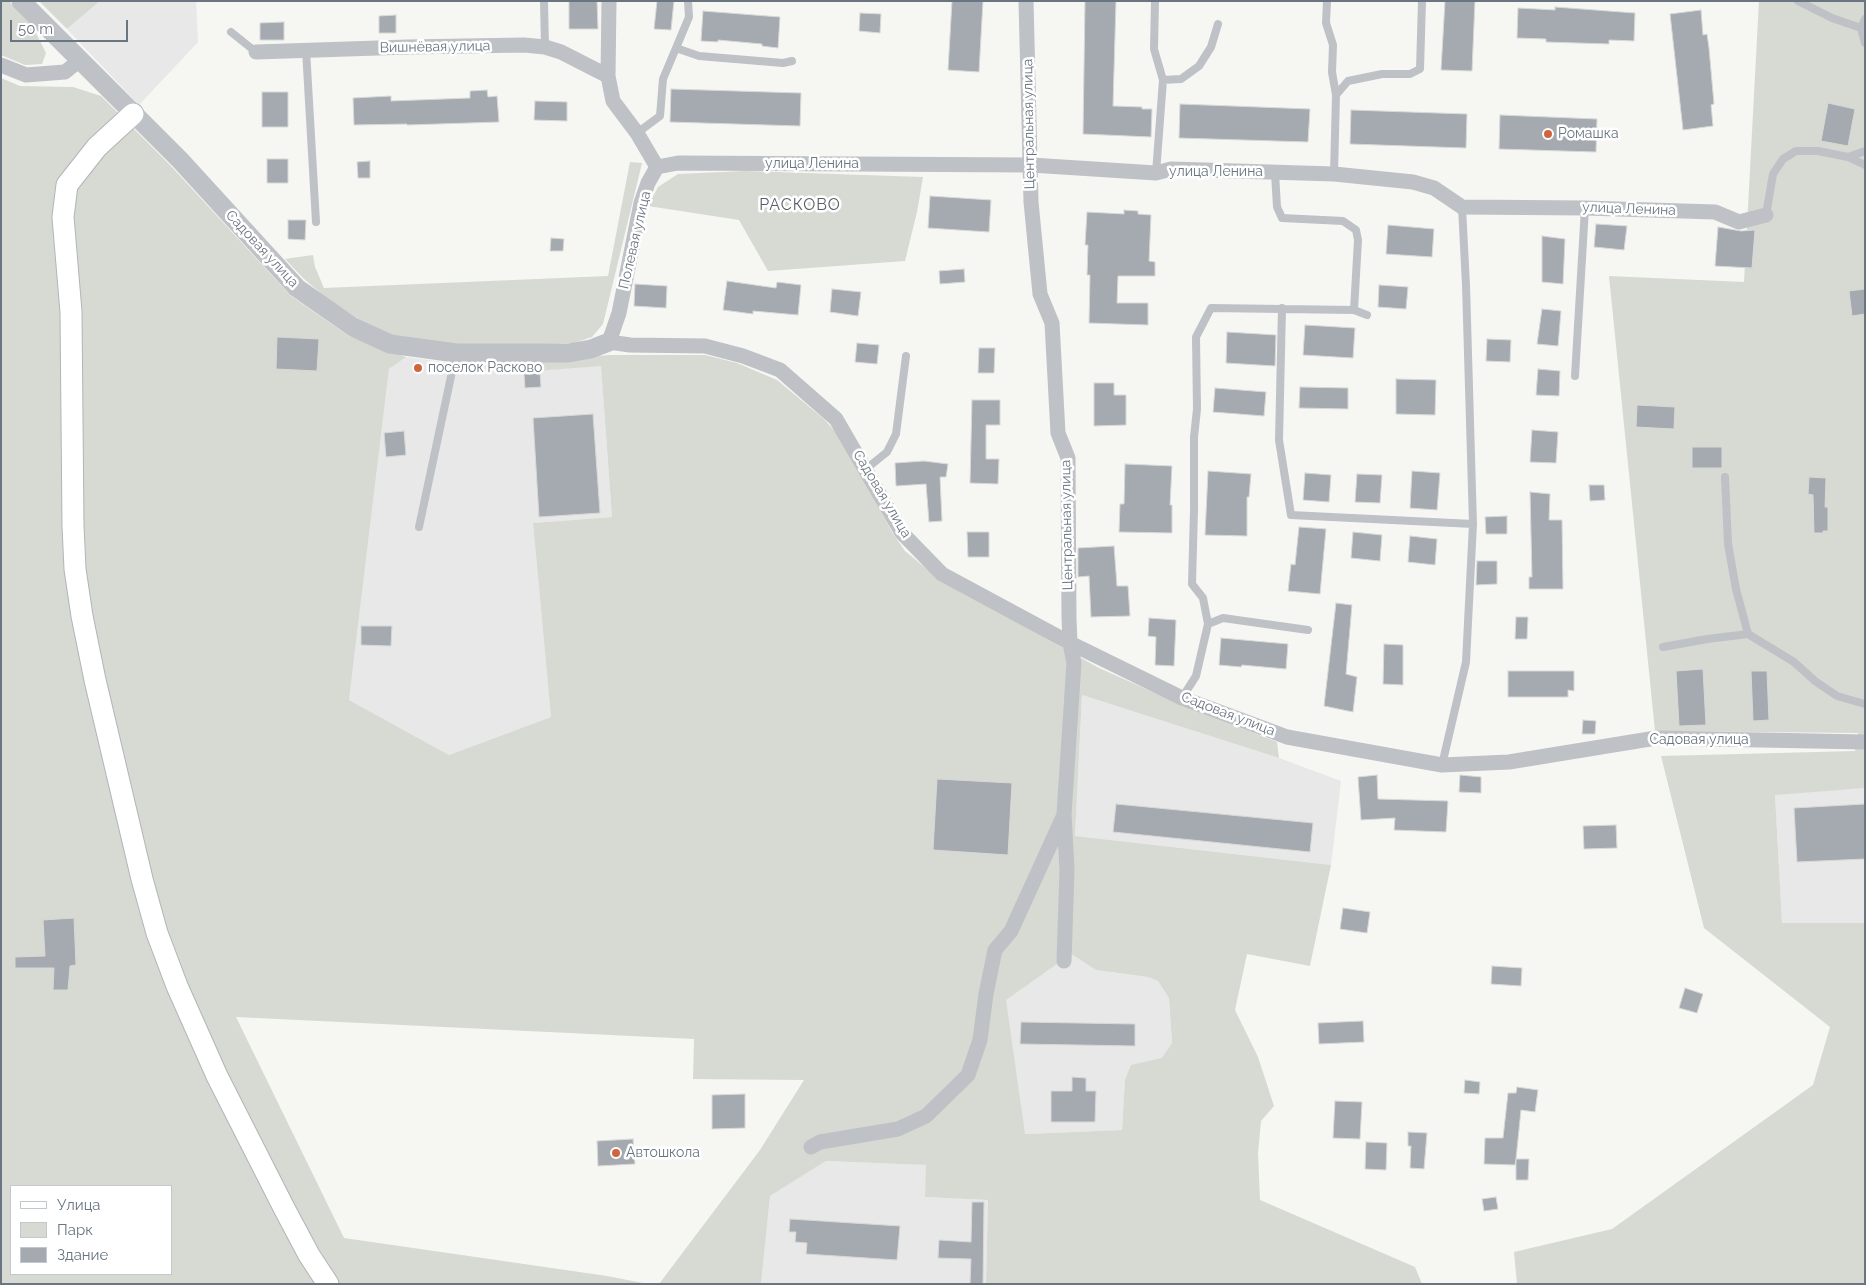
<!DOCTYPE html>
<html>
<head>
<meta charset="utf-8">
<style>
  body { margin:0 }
  #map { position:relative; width:1866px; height:1285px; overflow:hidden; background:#f6f6f3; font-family:Raleway,sans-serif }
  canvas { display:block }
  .frame { position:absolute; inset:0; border:2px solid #697581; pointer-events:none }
  .legend { position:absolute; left:10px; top:1185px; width:162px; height:90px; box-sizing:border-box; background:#fff; border:1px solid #c3c8cd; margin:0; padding:6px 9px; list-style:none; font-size:15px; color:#697581 }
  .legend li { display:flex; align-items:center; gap:10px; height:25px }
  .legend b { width:25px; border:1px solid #c3c8cd }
  .scale { position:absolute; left:10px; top:20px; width:118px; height:22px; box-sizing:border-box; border:2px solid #697581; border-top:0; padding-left:6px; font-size:15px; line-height:18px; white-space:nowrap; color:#697581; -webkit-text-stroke:4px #fff; paint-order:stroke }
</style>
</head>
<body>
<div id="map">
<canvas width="1866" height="1285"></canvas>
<div class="frame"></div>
<ul class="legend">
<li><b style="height:6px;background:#fff"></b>Улица</li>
<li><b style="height:14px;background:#d6dad3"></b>Парк</li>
<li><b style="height:14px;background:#a4aab0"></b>Здание</li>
</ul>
<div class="scale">50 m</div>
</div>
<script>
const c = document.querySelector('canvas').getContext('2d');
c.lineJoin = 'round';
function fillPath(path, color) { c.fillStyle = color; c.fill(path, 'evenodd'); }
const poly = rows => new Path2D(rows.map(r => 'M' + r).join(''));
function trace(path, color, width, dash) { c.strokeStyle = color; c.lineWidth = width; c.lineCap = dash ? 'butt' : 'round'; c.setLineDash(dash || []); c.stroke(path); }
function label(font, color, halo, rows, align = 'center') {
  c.font = font + ' Raleway,sans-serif'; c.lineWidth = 5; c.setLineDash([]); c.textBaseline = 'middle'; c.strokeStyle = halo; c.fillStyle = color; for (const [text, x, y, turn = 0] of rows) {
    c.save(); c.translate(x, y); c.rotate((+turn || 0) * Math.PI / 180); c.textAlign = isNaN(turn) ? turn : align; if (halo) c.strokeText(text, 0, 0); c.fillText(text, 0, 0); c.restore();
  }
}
fillPath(poly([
  [100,1,196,1,198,42,139,105,67,29],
  [406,357,465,365,520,364,521,372,601,365,612,517,533,523,551,717,449,755,349,700,389,369],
  [1082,695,1279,758,1341,781,1331,865,1075,836],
  [1865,788,1865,923,1782,923,1775,794],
  [1071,954,1096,970,1148,977,1158,981,1169,998,1172,1043,1163,1058,1125,1080,1122,1130,1024,1134,1005,1000],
  [826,1161,927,1165,925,1197,988,1200,986,1284,761,1284,770,1196]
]), '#e7e8e7');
fillPath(poly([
  [1,1,9,1,32,25,46,53,42,64,25,65,1,55],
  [39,1,100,1,67,29],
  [1759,1,1865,1,1865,788,1775,795,1782,923,1865,923,1865,1284,1517,1284,1514,1252,1612,1229,1813,1085,1830,1027,1704,928,1661,756,1855,751,1858,733,1655,731,1609,276,1744,282],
  [1,78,20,86,73,87,101,96,170,165,291,296,349,336,406,357,389,369,349,700,449,755,551,717,533,523,612,517,601,366,521,372,520,364,609,355,705,355,737,363,777,380,824,419,841,438,892,532,905,551,938,578,1099,668,1180,704,1277,742,1279,758,1082,695,1075,836,1331,865,1310,966,1247,954,1235,1010,1258,1057,1274,1106,1261,1121,1258,1153,1260,1200,1415,1267,1422,1284,986,1284,988,1200,925,1197,926,1165,826,1161,770,1196,761,1284,659,1284,760,1150,804,1080,693,1079,694,1039,236,1017,344,1238,607,1276,648,1284,1,1284],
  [1071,954,1096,970,1148,977,1158,981,1169,998,1172,1043,1162,1058,1131,1065,1125,1080,1122,1130,1025,1134,1006,1000],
  [11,1186,171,1186,171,1274,11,1274],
  [630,162,642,163,603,324,592,337,574,343,456,347,392,336,357,318,324,296,303,278,285,259,313,255,315,267,324,288,608,276],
  [745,171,923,177,917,212,905,261,768,271,739,220,648,206,658,187,678,174]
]), '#d6dad3');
const building = poly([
  [569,1,597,1,598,29,569,29,569,1],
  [657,1,674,1,671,30,654,29,657,1],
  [952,1,983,1,979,72,948,70,952,1],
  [1085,1,1116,1,1113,106,1142,107,1142,109,1152,109,1151,137,1083,134,1085,1],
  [1445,1,1475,1,1472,71,1441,70,1445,1],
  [1555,7,1635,13,1634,41,1609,40,1609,44,1546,42,1546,39,1517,38,1518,8,1555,10,1555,7],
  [1701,10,1703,35,1707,34,1709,48,1714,104,1711,105,1713,126,1683,130,1670,14,1701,10],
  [703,11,780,17,778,48,762,46,762,44,718,40,718,42,701,41,703,11],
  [860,13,881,14,880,33,859,31,860,13],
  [396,15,396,33,379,33,379,16,396,15],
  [284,22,284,40,260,40,260,23,284,22],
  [671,89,801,93,800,126,670,122,671,89],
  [487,90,488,97,497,96,499,122,407,125,407,124,354,125,353,98,391,96,391,101,470,98,470,91,487,90],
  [262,92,288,92,288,127,262,127,262,92],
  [535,101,567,102,567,121,534,120,535,101],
  [1828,103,1855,109,1848,146,1821,141,1828,103],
  [1180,104,1310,109,1308,142,1179,138,1180,104],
  [1351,110,1467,114,1466,148,1350,144,1351,110],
  [1500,115,1597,119,1596,152,1499,149,1500,115],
  [267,159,288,159,288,183,267,183,267,159],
  [370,161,370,178,358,178,357,162,370,161],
  [930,196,991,200,989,232,928,228,930,196],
  [1124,210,1138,211,1138,214,1151,215,1149,261,1155,262,1155,276,1118,276,1117,303,1148,303,1148,325,1089,323,1090,275,1087,275,1088,245,1085,245,1087,212,1124,214,1124,210],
  [288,220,306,220,305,240,288,239,288,220],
  [1596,224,1627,226,1624,250,1594,247,1596,224],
  [1388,225,1434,229,1432,257,1386,254,1388,225],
  [1718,227,1741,231,1755,230,1752,268,1715,266,1718,227],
  [1542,236,1565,239,1563,284,1542,282,1542,236],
  [551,238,564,239,563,251,550,251,551,238],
  [964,269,965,282,940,284,939,271,964,269],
  [727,281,776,288,777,282,801,285,798,315,753,311,753,314,723,310,727,281],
  [635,284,667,286,666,308,634,306,635,284],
  [1379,285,1408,287,1406,309,1378,307,1379,285],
  [832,289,861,292,858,316,830,312,832,289],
  [1865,289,1865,314,1852,316,1849,291,1865,289],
  [1542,309,1561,311,1558,346,1537,344,1542,309],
  [1305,325,1355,328,1353,358,1303,355,1305,325],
  [1227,332,1276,335,1275,366,1226,363,1227,332],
  [277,337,319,339,317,371,276,369,277,337],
  [1487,339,1511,340,1510,362,1486,361,1487,339],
  [857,343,879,345,877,364,855,362,857,343],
  [979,348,995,348,994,373,978,373,979,348],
  [1538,369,1560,371,1559,396,1536,395,1538,369],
  [540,373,541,387,525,388,524,374,540,373],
  [1396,379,1436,380,1435,415,1396,414,1396,379],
  [1094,383,1114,383,1114,395,1126,395,1126,425,1094,426,1094,383],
  [1300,387,1348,388,1348,409,1299,408,1300,387],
  [1215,388,1266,392,1264,416,1213,412,1215,388],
  [972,400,1000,400,1000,425,986,425,986,459,999,459,998,484,970,483,972,400],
  [1637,405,1675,407,1674,429,1636,427,1637,405],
  [593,414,600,513,539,517,533,418,593,414],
  [1532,430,1558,432,1556,463,1530,462,1532,430],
  [404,431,406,455,386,457,384,433,404,431],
  [1692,447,1722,447,1722,468,1692,468,1692,447],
  [924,461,948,464,946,477,940,477,942,521,929,522,926,484,896,486,895,463,924,461],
  [1125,464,1172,466,1170,505,1172,505,1172,533,1119,532,1120,504,1124,504,1125,464],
  [1208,471,1251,474,1249,497,1247,497,1247,536,1205,535,1208,471],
  [1412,471,1440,473,1437,510,1410,508,1412,471],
  [1305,473,1331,475,1329,502,1303,500,1305,473],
  [1357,474,1382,475,1380,503,1355,502,1357,474],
  [1809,477,1826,478,1825,507,1828,507,1828,531,1823,531,1823,533,1814,533,1813,495,1808,494,1809,477],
  [1589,485,1604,485,1605,500,1590,501,1589,485],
  [1530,492,1550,494,1549,520,1562,520,1563,589,1529,589,1529,577,1532,577,1530,492],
  [1507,516,1507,534,1486,534,1485,517,1507,516],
  [1299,527,1326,529,1320,594,1288,591,1291,564,1295,565,1299,527],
  [967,532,989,532,989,557,968,557,967,532],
  [1353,532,1382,535,1380,561,1351,558,1353,532],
  [1410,536,1437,539,1435,565,1408,562,1410,536],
  [1114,546,1117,586,1128,586,1130,616,1091,617,1089,576,1078,577,1078,548,1114,546],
  [1477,561,1497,561,1497,584,1476,585,1477,561],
  [1336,603,1352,605,1346,674,1357,677,1353,712,1324,706,1336,603],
  [1516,617,1528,617,1527,639,1515,639,1516,617],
  [1149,618,1176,620,1174,666,1155,665,1156,637,1148,636,1149,618],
  [361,626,392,626,391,646,361,645,361,626],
  [1221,638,1288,644,1286,669,1242,665,1241,667,1219,665,1221,638],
  [1384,644,1403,645,1403,685,1383,684,1384,644],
  [1703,669,1706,725,1679,726,1676,671,1703,669],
  [1508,671,1574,671,1574,691,1568,690,1568,697,1508,697,1508,671],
  [1751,671,1767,671,1769,720,1753,721,1751,671],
  [1583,720,1596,721,1595,734,1582,734,1583,720],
  [1377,775,1378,799,1448,801,1446,832,1394,830,1395,818,1361,820,1358,777,1377,775],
  [1460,775,1481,777,1481,793,1459,792,1460,775],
  [937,779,1012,783,1008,855,933,850,937,779],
  [1116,804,1313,823,1310,852,1113,832,1116,804],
  [1865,804,1865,859,1797,862,1794,808,1865,804],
  [1616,825,1617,848,1584,849,1583,826,1616,825],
  [1343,908,1370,912,1367,933,1340,929,1343,908],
  [74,918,76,965,70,966,68,990,53,990,54,968,15,968,15,957,45,956,43,920,74,918],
  [1492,966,1522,968,1521,986,1491,984,1492,966],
  [1685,988,1703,994,1697,1013,1679,1008,1685,988],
  [1363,1021,1364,1042,1319,1044,1318,1023,1363,1021],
  [1021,1022,1135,1024,1135,1046,1020,1044,1021,1022],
  [1072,1077,1086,1078,1086,1091,1096,1091,1095,1122,1051,1122,1051,1091,1072,1091,1072,1077],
  [1465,1080,1480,1082,1479,1094,1464,1093,1465,1080],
  [1517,1087,1538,1090,1535,1112,1521,1110,1516,1159,1529,1159,1528,1180,1516,1180,1516,1159,1515,1165,1484,1164,1485,1138,1503,1138,1508,1093,1516,1093,1517,1087],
  [745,1094,745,1128,712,1129,712,1095,745,1094],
  [1335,1101,1362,1102,1360,1139,1333,1138,1335,1101],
  [1408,1132,1427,1133,1424,1169,1410,1168,1411,1146,1408,1146,1408,1132],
  [633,1139,635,1164,598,1166,597,1141,633,1139],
  [1366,1142,1387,1143,1386,1170,1365,1169,1366,1142],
  [1496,1197,1498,1209,1484,1211,1482,1199,1496,1197],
  [972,1202,984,1202,983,1284,970,1284,971,1259,938,1258,939,1240,971,1242,972,1202],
  [790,1219,900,1226,897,1260,806,1254,807,1243,795,1242,796,1232,789,1232,790,1219]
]);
fillPath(building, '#a4aab0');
trace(building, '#d8d8d6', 1);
const secondary = poly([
  [133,114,97,147,67,185,63,217,71,312,73,526,75,569,82,616,95,680,142,879,157,933,177,986,217,1076,284,1208,309,1255,328,1284]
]);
trace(secondary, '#b1b5b9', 23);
trace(poly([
  [544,1,545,47],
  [1155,1,1154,49,1163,80,1156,173],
  [1327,1,1326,23,1333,45,1332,72,1336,95,1334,174],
  [1798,1,1832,18,1861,28],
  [1865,19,1861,28,1865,43],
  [231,32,256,52],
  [676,48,699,56,783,63,792,61],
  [306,50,316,222],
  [1163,80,1181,79,1199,66,1211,47,1218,24],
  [1336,95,1348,81,1382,74,1410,74,1420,69,1422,1],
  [637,133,660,116,663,79,689,17,688,1],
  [1848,157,1865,151],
  [1275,173,1277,207,1282,218,1343,221,1356,230,1358,240,1354,310],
  [1766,215,1773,174,1783,159,1796,151,1818,151,1848,157,1865,165],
  [1282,308,1279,440,1291,515,1473,524],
  [1575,376,1585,208],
  [866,469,887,452,896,434,906,356],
  [1725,477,1728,544,1736,589,1748,634],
  [419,527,456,353],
  [1208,624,1223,618,1308,630],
  [1663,647,1707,639,1748,634,1794,662,1815,681,1837,696,1865,704],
  [1182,698,1196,676,1208,624,1203,598,1192,584,1194,510,1194,437,1197,409,1196,337,1211,308,1354,310,1367,315],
  [1442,765,1466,662,1473,524,1466,285,1462,207]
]), '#bec1c5', 8);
trace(poly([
  [609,1,608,76,613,101,637,133,657,167],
  [1026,1,1031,202,1040,294,1052,323,1058,433,1068,458,1069,618,1070,643,1074,663,1064,814,1067,870,1064,961],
  [256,52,408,47,524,45,545,47,561,52,608,76],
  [1,65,26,75,65,72,80,60],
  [657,167,648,183,641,203,619,313,609,342,630,345,705,346,743,356,780,370,836,419,902,533,942,574,1070,643,1182,698,1287,737,1442,765,1509,762,1656,738,1865,742],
  [657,167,678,163,1031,165,1156,173,1171,169,1334,174,1413,182,1434,188,1462,207,1585,208,1715,212,1739,222,1766,215],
  [811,1147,820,1142,898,1129,926,1116,968,1075,980,1040,986,994,995,950,1011,931,1063,817]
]), '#bec1c5', 15);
trace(poly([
  [21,1,180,160,297,288,353,327,390,344,456,353,568,353,591,349,609,342]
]), '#bec1c5', 19);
trace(secondary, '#fff', 21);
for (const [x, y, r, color] of [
  [1548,134,5,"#cd653d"],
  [418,368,5,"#cd653d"],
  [616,1153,5,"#cd653d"]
]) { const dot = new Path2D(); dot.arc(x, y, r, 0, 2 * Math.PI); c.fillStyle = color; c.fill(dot); trace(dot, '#fff', 2); }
label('14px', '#697581', '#fff', [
  ["Вишнёвая улица",435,47,-1],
  ["Центральная улица",1029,124,-91],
  ["улица Ленина",812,164],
  ["улица Ленина",1216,172],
  ["улица Ленина",1629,209,2],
  ["Полевая улица",635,240,-77],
  ["Садовая улица",262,249,47],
  ["Садовая улица",882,494,59],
  ["Центральная улица",1067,525,-91],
  ["Садовая улица",1228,714,21],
  ["Садовая улица",1699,740]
]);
label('14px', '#697581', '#fff', [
  ["Ромашка",1558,134],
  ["поселок Расково",428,368],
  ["Автошкола",626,1153]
], 'left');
c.letterSpacing = '1px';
label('16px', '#565f67', '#fff', [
  ["РАСКОВО",800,205]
]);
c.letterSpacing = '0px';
</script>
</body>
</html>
